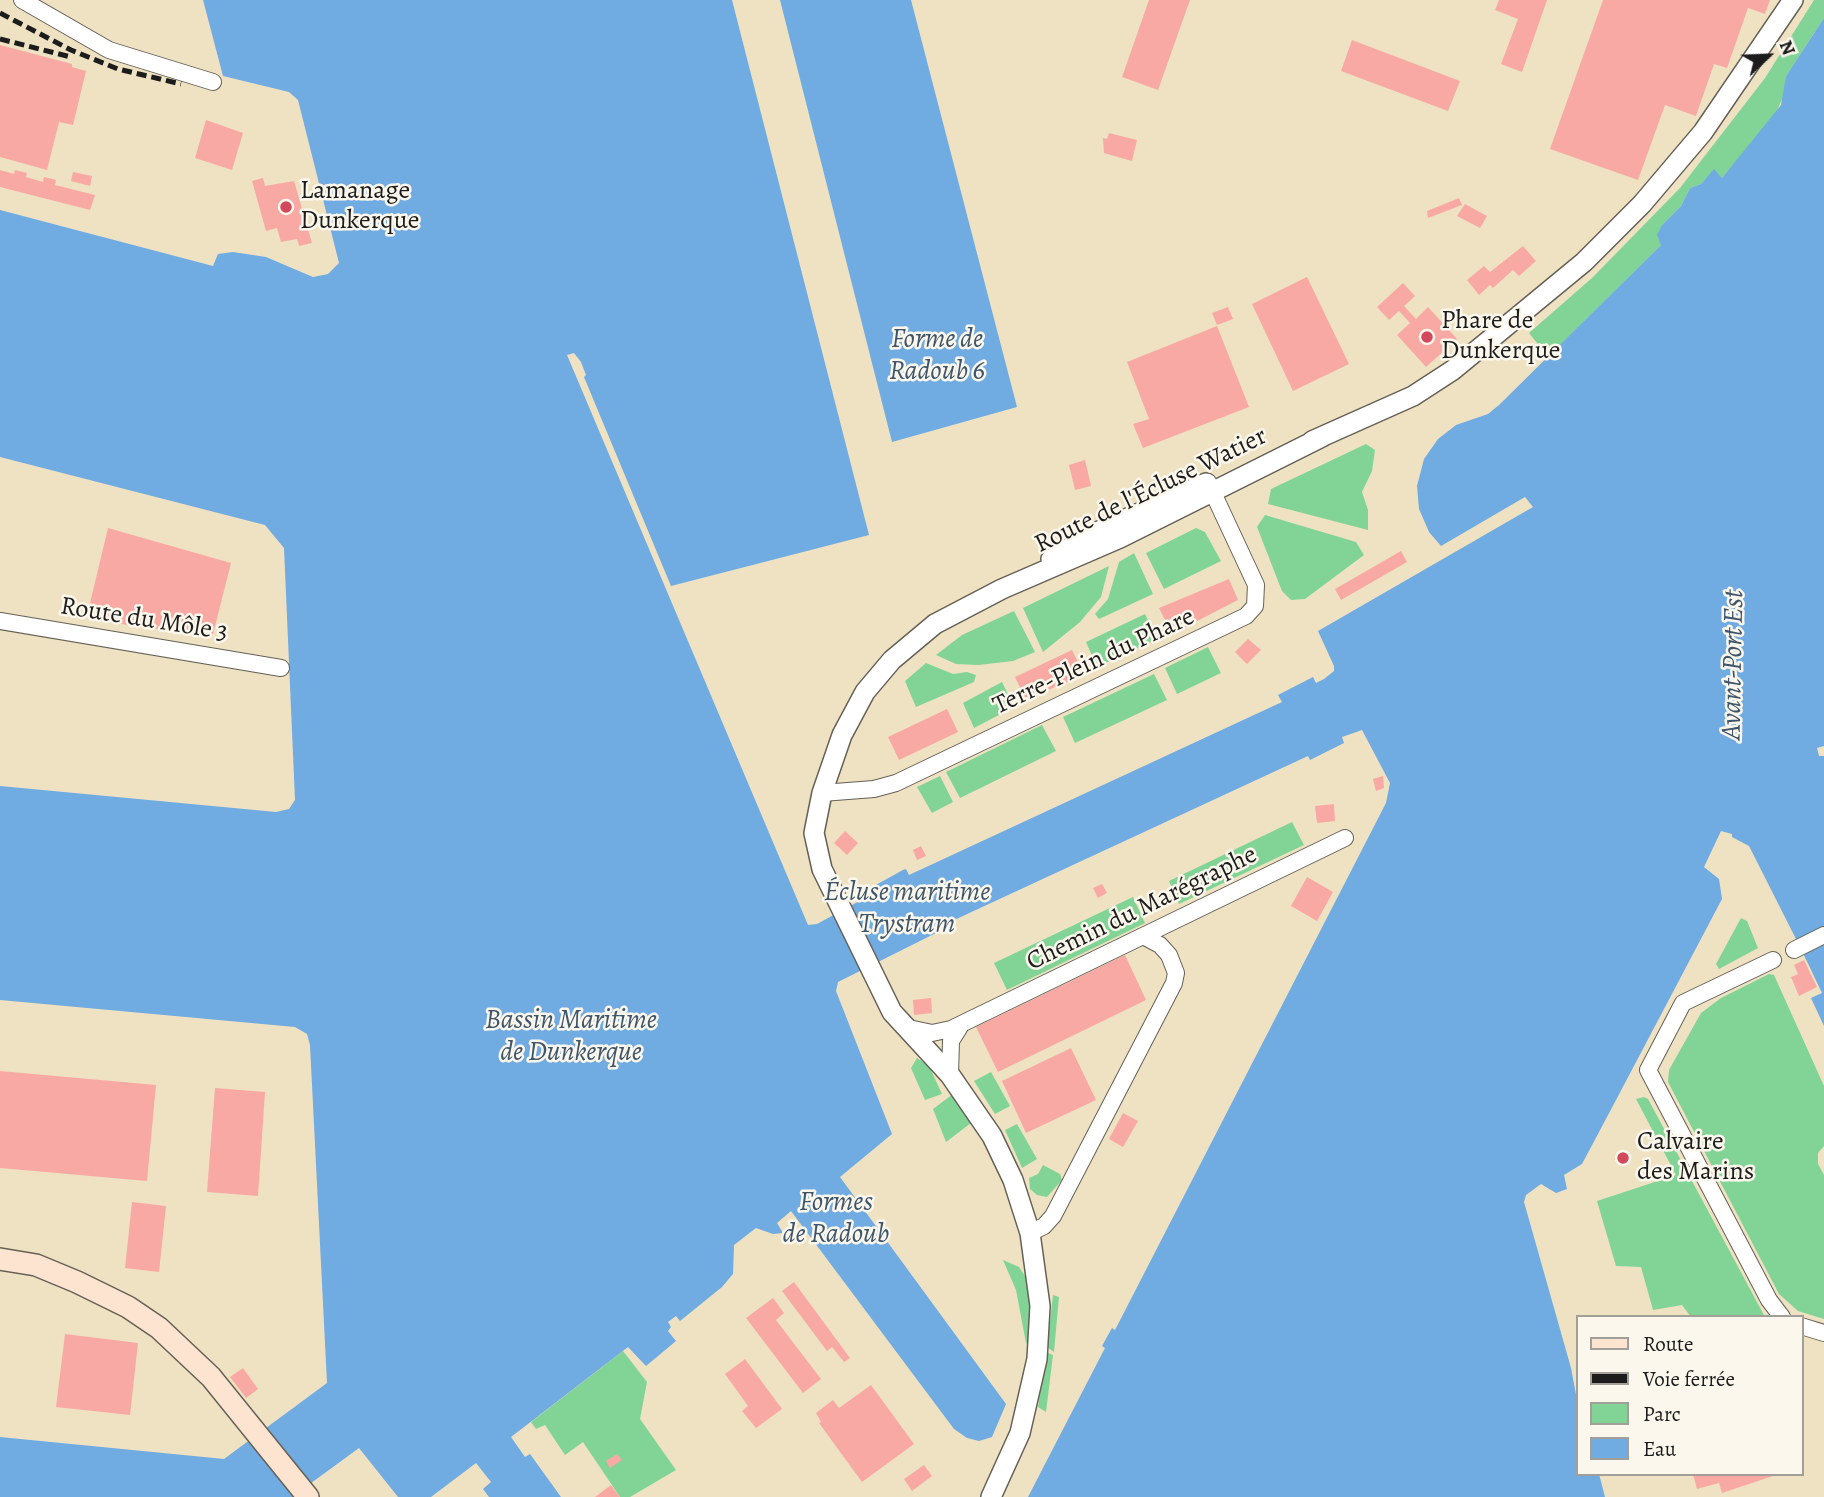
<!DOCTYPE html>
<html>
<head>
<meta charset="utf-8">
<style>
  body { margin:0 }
  #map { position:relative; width:1824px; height:1497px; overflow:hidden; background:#eee2c3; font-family:Alegreya,serif }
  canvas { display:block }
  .legend { position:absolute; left:1576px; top:1315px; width:228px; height:161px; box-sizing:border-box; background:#fbf7ec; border:2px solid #a29f99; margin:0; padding:9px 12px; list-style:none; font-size:21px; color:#1c1c1c }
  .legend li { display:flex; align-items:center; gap:14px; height:35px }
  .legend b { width:35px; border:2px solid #a29f99 }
  .north { position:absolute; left:1733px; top:21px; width:70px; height:70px; -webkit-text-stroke:5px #fbf7ec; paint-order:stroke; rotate:67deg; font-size:19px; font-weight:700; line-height:28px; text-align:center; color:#1c1c1c }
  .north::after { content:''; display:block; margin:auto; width:24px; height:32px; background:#1c1c1c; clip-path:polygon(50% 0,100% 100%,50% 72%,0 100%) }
</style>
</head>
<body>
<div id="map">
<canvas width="1824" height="1497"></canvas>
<ul class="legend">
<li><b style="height:9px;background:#fde4d1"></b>Route</li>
<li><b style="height:9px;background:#1c1c1c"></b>Voie ferrée</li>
<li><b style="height:19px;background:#81d496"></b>Parc</li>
<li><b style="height:19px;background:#70abe1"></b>Eau</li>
</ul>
<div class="north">N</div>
</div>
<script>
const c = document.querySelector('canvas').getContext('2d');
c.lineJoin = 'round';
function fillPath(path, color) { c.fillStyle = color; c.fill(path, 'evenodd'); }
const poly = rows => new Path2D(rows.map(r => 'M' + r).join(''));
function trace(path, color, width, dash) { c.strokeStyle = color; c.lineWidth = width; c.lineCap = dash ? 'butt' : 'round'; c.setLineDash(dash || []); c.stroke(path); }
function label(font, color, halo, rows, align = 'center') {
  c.font = font + ' Alegreya,serif'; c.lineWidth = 5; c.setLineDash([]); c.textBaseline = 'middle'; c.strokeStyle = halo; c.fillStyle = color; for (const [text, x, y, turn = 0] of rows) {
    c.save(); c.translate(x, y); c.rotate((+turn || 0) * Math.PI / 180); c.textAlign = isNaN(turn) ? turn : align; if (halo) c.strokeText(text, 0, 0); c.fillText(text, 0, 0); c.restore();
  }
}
fillPath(poly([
  [1814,0,1824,0,1824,18,1786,76,1784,95,1775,115,1722,178,1714,170,1701,184,1690,188,1681,206,1662,225,1661,245,1548,357,1529,333,1592,278,1680,188,1765,78],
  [1366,444,1375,450,1372,471,1362,492,1368,510,1368,530,1268,504,1271,489],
  [1265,515,1356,542,1364,555,1305,599,1291,600,1282,591,1257,527],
  [1196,528,1205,532,1221,561,1164,589,1146,553],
  [1134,553,1153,594,1099,619,1095,614,1108,599,1119,562],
  [1109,566,1101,597,1080,622,1043,652,1023,608],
  [1014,611,1035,652,1013,661,978,665,956,664,936,655,962,635],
  [1145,614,1157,639,1097,667,1086,642],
  [1208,647,1221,673,1177,694,1165,668],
  [926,663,953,674,967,672,976,675,974,682,916,707,905,681],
  [1154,674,1167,700,1075,743,1063,717],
  [1002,682,1014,707,974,728,963,703],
  [1042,725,1056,751,960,798,946,772],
  [940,776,953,802,932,813,917,787],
  [1292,822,1304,845,1179,904,1169,881],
  [1133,897,1145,923,1007,990,994,963],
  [1741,918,1747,921,1758,948,1719,969,1716,964],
  [1769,974,1774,975,1824,1086,1824,1146,1818,1153,1818,1164,1824,1175,1824,1319,1798,1311,1779,1294,1668,1082,1669,1070,1701,1013,1721,998],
  [917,1058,929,1066,942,1094,925,1100,911,1068],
  [991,1072,1010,1106,995,1114,974,1081],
  [953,1094,971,1123,946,1142,933,1109],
  [1644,1097,1648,1099,1765,1317,1691,1317,1682,1305,1653,1310,1641,1267,1616,1266,1597,1201,1676,1175,1636,1099],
  [1017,1124,1037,1159,1022,1168,1005,1130],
  [1043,1165,1060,1174,1062,1180,1047,1197,1037,1195,1030,1189,1029,1178,1038,1174],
  [1003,1260,1019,1267,1027,1279,1030,1294,1030,1345,1026,1343,1016,1290],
  [1053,1295,1059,1297,1054,1352,1047,1347],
  [623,1351,647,1382,640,1419,676,1470,630,1497,620,1497,583,1442,565,1455,545,1425,536,1429,531,1422],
  [1046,1352,1053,1355,1046,1412,1038,1407]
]), '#81d496');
fillPath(poly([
  [203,0,732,0,869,535,671,586,584,377,586,375,581,362,574,353,567,355,808,925,817,924,876,892,874,886,903,870,906,869,909,875,1282,702,1278,695,1313,677,1316,683,1324,679,1334,671,1334,666,1318,631,1533,507,1525,497,1441,546,1429,532,1419,509,1417,486,1424,459,1438,439,1456,425,1488,414,1499,405,1661,245,1657,235,1662,225,1681,206,1690,188,1701,184,1714,169,1722,178,1781,105,1786,76,1824,18,1824,746,1817,748,1819,756,1824,756,1824,931,1798,943,1749,846,1732,837,1732,834,1721,831,1704,867,1719,879,1722,899,1616,1100,1582,1164,1564,1175,1567,1189,1556,1193,1541,1184,1526,1195,1524,1202,1571,1368,1577,1400,1577,1474,1599,1474,1605,1497,1028,1497,1105,1348,1102,1346,1112,1328,1115,1330,1386,803,1390,783,1362,730,1342,737,1344,743,1310,760,1308,756,937,928,939,934,934,934,838,982,836,991,892,1134,840,1177,1006,1404,992,1437,979,1441,967,1438,954,1429,791,1211,777,1223,783,1233,773,1234,756,1228,734,1245,733,1274,722,1287,680,1321,676,1316,668,1322,671,1327,668,1331,676,1341,646,1366,628,1347,511,1437,525,1457,530,1454,561,1497,489,1497,483,1489,491,1482,476,1463,431,1497,398,1497,359,1448,292,1497,0,1497,0,1437,224,1459,327,1383,310,1045,307,1034,295,1027,0,1000,0,786,276,812,289,809,295,800,284,548,265,525,0,457,0,210,213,266,218,254,233,252,266,257,313,277,328,274,339,263,298,100,289,92,223,76],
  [780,0,911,0,1017,407,892,442],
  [1824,940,1824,1026,1811,998,1822,993,1802,951]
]), '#70abe1');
fillPath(poly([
  [1149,0,1190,0,1158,90,1122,77],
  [1499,0,1547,0,1522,72,1501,64,1518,19,1495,10],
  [1603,0,1770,0,1765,14,1748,8,1727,68,1714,64,1696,116,1665,105,1638,180,1550,149],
  [1352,40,1460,81,1448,111,1341,71],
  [0,45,72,64,72,67,86,71,73,125,59,122,47,170,0,157],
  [206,120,243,133,232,170,195,158],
  [1109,133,1137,140,1132,161,1104,153,1103,138,1107,139],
  [0,170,14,174,15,170,27,173,26,177,43,182,44,177,56,180,55,185,95,195,90,210,0,187],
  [73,172,92,176,90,186,71,181],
  [263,178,265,186,294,181,312,243,299,246,297,239,281,242,277,228,266,231,252,181],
  [1459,198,1462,205,1428,218,1427,211],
  [1465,204,1487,216,1480,228,1457,216],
  [1523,246,1536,261,1519,276,1513,270,1493,288,1490,285,1479,295,1467,280,1484,266,1490,272],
  [1307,277,1349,364,1293,391,1252,304],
  [1403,283,1415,296,1404,306,1416,319,1428,307,1457,339,1426,367,1397,335,1410,323,1399,311,1389,320,1377,307],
  [1228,307,1233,319,1217,325,1212,313],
  [1217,326,1249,407,1143,448,1133,424,1149,419,1127,362],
  [1085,460,1091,486,1075,490,1069,465],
  [108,528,231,563,213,634,134,627,100,618,103,607,90,603],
  [1401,551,1407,562,1341,600,1335,589],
  [1229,579,1238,600,1172,634,1159,608],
  [1248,639,1261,650,1247,664,1235,652],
  [1072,650,1084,674,1026,700,1015,677],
  [947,709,958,732,899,760,888,737],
  [1383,776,1384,788,1376,791,1373,779],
  [1334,804,1335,821,1317,823,1315,806],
  [845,831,858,843,847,855,834,843],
  [921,846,926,856,917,860,913,850],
  [1307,877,1333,892,1317,921,1291,906],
  [1102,884,1107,893,1098,898,1093,888],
  [1125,955,1146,1000,998,1072,976,1027],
  [1804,960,1817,987,1799,996,1791,977,1798,974,1794,965],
  [931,998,932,1013,914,1015,913,1000],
  [1071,1048,1096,1100,1026,1133,1002,1081],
  [0,1071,156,1085,147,1181,0,1168],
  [215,1088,265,1092,258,1196,207,1192],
  [1123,1113,1138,1121,1123,1147,1109,1139],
  [1621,1150,1631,1156,1625,1166,1614,1159],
  [132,1202,166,1206,159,1272,125,1268],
  [794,1282,850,1358,844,1362,832,1347,827,1351,782,1291],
  [773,1298,784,1313,776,1320,821,1379,803,1393,746,1318],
  [65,1334,138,1343,130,1415,56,1407],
  [745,1359,782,1409,756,1428,742,1411,748,1406,725,1374],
  [243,1368,258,1389,246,1398,230,1377],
  [871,1385,914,1444,862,1482,819,1423,821,1422,816,1413,833,1400,839,1408],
  [617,1454,622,1460,610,1468,606,1461],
  [924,1465,932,1476,912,1491,904,1479],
  [1693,1474,1776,1474,1776,1475,1722,1493,1719,1483,1697,1489],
  [611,1485,620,1497,595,1497]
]), '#f9a9a3');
const minor = poly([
  [22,0,109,50,213,82],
  [0,621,281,668],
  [822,793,874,789,896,783,1246,616,1255,606,1256,585,1208,482],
  [1794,950,1824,935],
  [1773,960,1683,1003,1648,1070,1769,1300,1782,1317],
  [904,1027,932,1033,951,1029,1345,838],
  [950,1075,951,1041,961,1025],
  [1030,1233,1044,1226,1053,1216,1174,983,1176,973,1169,955,1160,945,1143,936],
  [1801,1326,1824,1333]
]);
const tertiary = poly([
  [1312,441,1413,396,1453,370,1584,262,1642,204,1703,132,1793,0],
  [1051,559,1097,532,1206,483],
  [991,1497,1020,1433,1037,1359,1040,1306,1030,1233,1013,1180,992,1136,950,1075,892,1012,822,869,814,833,822,793,842,735,865,692,892,660,935,624,1002,589,1120,538,1322,437]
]);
const secondary = poly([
  [0,1259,36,1265,77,1282,128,1307,159,1328,211,1377,308,1497]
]);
trace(minor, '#666156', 18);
trace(tertiary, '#666156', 22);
trace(secondary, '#666156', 24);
trace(minor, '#fff', 16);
trace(tertiary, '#fff', 19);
trace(secondary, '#fde4d1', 21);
trace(poly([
  [0,13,71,50,118,69,181,84],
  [0,39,71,57]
]), '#1c1c1c', 5, [10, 5]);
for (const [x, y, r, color] of [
  [286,207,7,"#d1495b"],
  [1427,337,7,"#d1495b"],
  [1623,1158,7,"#d1495b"]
]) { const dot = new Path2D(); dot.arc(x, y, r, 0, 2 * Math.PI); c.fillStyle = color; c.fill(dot); trace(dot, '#fbf7ec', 2.5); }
label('26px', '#1c1c1c', '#fbf7ec', [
  ["Lamanage",300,192],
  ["Dunkerque",300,222],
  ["Phare de",1441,322],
  ["Dunkerque",1441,352],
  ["Calvaire",1637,1143],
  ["des Marins",1637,1173]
], 'left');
label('26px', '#1c1c1c', '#fbf7ec', [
  ["Route de l'Écluse Watier",1151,491,-26],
  ["Route du Môle 3",144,620,9],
  ["Terre-Plein du Phare",1094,662,-25],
  ["Chemin du Marégraphe",1142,909,-26]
]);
label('italic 28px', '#3e556b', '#fbf7ec', [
  ["Forme de",937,340],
  ["Radoub 6",937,372],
  ["Avant-Port Est",1734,665,-89],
  ["Écluse maritime",907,893],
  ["Trystram",907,925],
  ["Bassin Maritime",571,1021],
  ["de Dunkerque",571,1053],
  ["Formes",836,1203],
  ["de Radoub",836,1235]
]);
</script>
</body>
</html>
